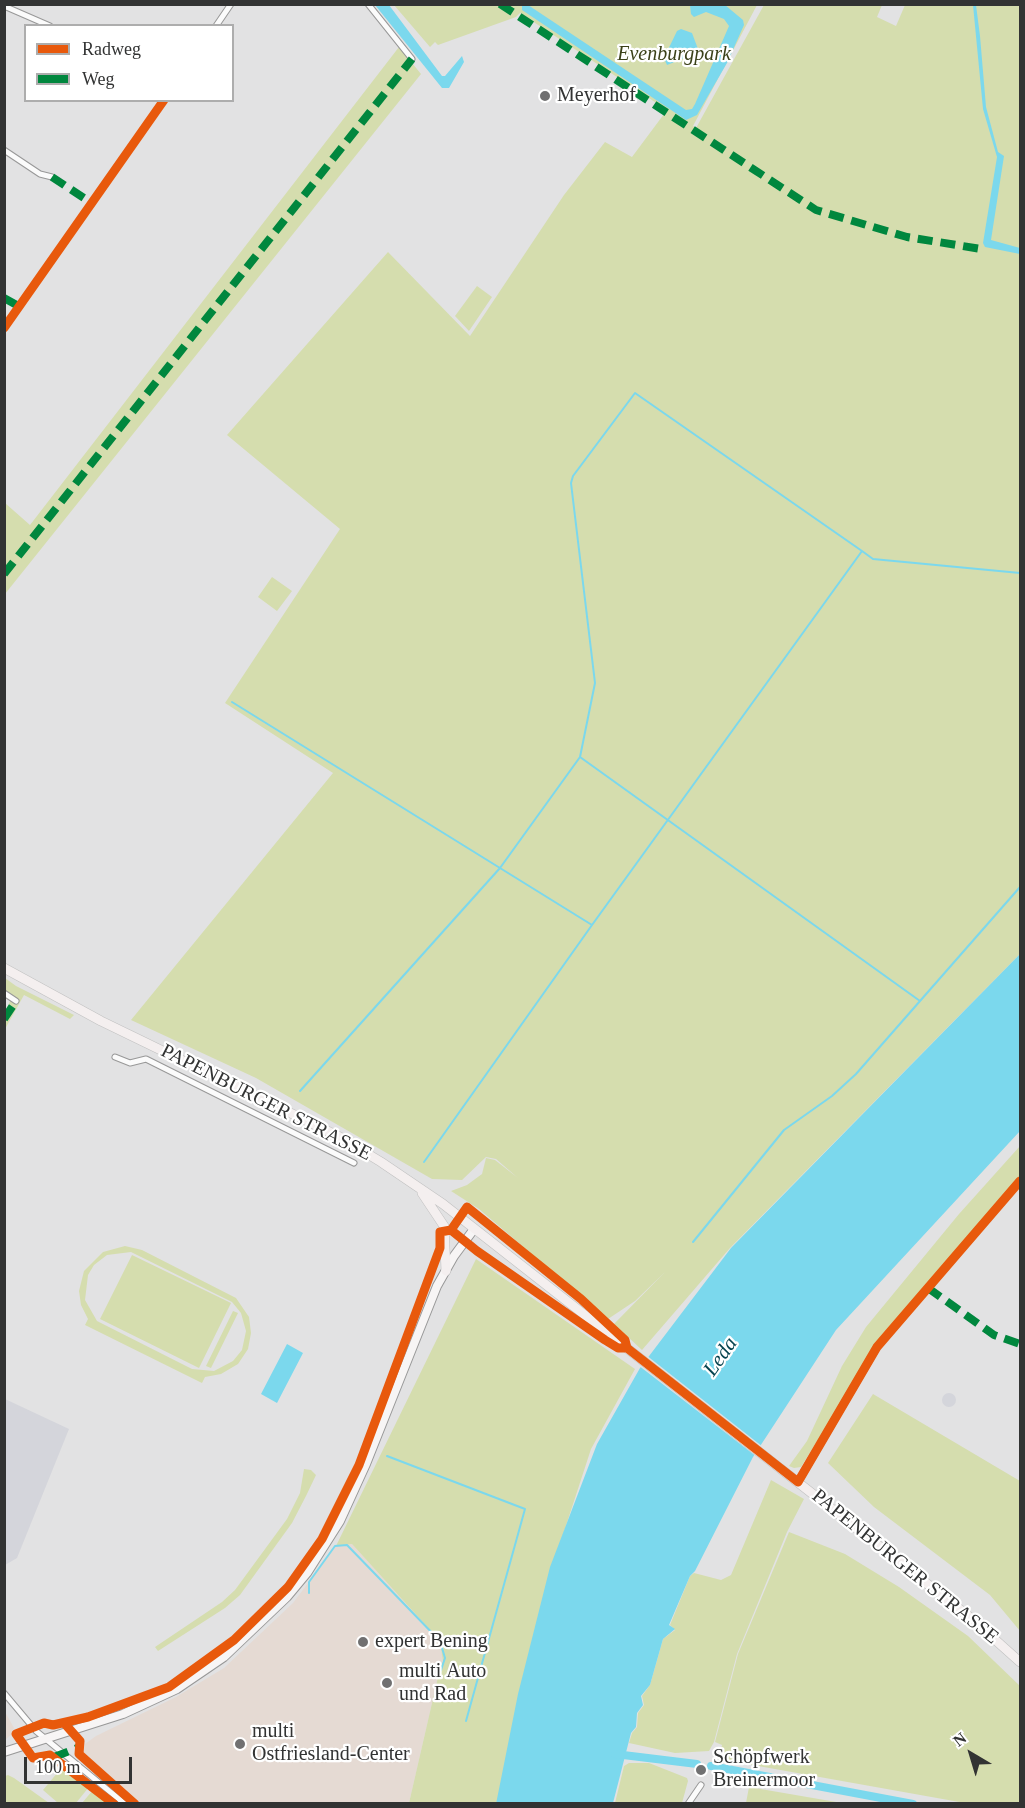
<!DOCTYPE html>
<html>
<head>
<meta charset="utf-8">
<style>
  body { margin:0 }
  #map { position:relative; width:1025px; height:1808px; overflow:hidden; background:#e2e2e3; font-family:Georgia,serif }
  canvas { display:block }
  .frame { position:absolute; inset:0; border:6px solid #323333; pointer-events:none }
  .legend { position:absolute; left:24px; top:24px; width:210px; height:78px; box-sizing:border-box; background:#fff; border:2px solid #adadad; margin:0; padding:8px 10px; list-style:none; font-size:18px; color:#323333 }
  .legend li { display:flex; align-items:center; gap:12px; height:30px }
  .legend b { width:30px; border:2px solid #adadad }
  .north { position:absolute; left:941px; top:1724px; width:60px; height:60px; -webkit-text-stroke:4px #fff; paint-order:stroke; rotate:322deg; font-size:16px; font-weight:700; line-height:24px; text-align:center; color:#323333 }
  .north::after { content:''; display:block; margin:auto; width:21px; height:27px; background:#323333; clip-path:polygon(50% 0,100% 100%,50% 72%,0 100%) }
  .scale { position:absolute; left:24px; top:1757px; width:108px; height:27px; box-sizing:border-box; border:3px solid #323333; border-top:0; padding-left:8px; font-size:18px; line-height:21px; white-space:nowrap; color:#323333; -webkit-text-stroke:4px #fff; paint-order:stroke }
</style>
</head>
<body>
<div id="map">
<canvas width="1025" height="1808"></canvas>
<div class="frame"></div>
<ul class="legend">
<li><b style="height:8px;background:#e8590c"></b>Radweg</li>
<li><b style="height:8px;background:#00873e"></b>Weg</li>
</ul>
<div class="north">N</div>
<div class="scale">100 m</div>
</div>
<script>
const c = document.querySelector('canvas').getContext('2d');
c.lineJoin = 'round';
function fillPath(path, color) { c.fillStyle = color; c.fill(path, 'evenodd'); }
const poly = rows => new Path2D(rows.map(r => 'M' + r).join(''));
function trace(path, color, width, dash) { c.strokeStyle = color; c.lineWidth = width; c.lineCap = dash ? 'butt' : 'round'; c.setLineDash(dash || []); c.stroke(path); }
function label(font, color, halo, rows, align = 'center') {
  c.font = font + ' Georgia,serif'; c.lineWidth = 4.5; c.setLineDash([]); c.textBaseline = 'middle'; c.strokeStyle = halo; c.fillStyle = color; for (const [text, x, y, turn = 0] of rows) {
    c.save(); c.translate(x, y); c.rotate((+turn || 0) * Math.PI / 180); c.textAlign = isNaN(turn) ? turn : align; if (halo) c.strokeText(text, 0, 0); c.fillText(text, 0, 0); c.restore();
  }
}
fillPath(poly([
  [352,1544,440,1641,443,1662,441,1664,409,1803,118,1803,127,1794,82,1755,85,1744,96,1736,176,1697,224,1668,293,1603,336,1546],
  [4,1710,14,1728,12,1734,5,1740]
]), '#e5dad3');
fillPath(poly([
  '942 1400a7 7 0 1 1 14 0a7 7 0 1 1-14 0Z',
  [5,1399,69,1429,17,1558,5,1565]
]), '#d4d5db');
fillPath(poly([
  [394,5,757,5,693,126,696,128,764,5,882,5,877,17,896,26,905,5,1020,5,1020,954,730,1248,642,1350,614,1324,665,1272,635,1301,608,1319,479,1209,451,1191,467,1185,482,1174,486,1158,495,1160,518,1178,496,1159,486,1157,462,1180,432,1179,256,1078,131,1020,333,773,225,703,340,529,227,435,388,252,470,336,564,195,605,142,632,157,667,110,520,13,516,17,438,45,435,42,430,47],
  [399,47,421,74,5,594,5,503,30,525],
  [477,286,492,297,469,331,455,316],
  [272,577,292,591,277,611,258,597],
  [5,978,16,986,74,1015,70,1019,24,995,5,1029,5,1013,10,1001,5,997],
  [1020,1146,1020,1177,881,1338,801,1467,794,1468,789,1466,807,1441,842,1366,866,1327,959,1214],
  [125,1246,142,1250,236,1298,249,1317,251,1333,248,1349,238,1364,221,1374,205,1377,202,1383,85,1325,88,1319,81,1305,79,1291,84,1271,103,1252],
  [131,1252,232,1302,241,1313,246,1331,242,1350,233,1361,214,1371,192,1369,97,1321,85,1300,88,1275,94,1265,107,1255],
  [132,1255,231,1303,199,1368,100,1319],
  [476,1259,635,1369,591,1449,559,1547,502,1803,409,1803,441,1664,443,1662,440,1641,352,1544,336,1546],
  [233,1311,238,1313,211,1368,206,1366],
  [873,1394,1020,1481,1020,1631,990,1595,874,1507,828,1463],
  [304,1469,311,1470,316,1475,306,1496,292,1523,240,1595,225,1608,158,1651,155,1647,222,1602,235,1590,287,1519,300,1493],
  [771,1480,804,1499,787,1532,737,1654,714,1742,709,1751,675,1753,629,1743,632,1733,637,1727,638,1713,644,1705,642,1696,650,1685,663,1639,675,1630,670,1625,690,1576,694,1573,721,1580,731,1575],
  [789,1532,845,1554,899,1587,968,1636,1020,1686,1020,1803,965,1803,719,1759,722,1745,715,1742,738,1654],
  [629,1763,649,1763,687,1778,688,1781,682,1803,615,1803,624,1766],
  [63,1766,89,1787,76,1803,58,1803,43,1790],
  [8,1775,14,1778,49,1803,5,1803,5,1776],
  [749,1787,842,1803,746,1803],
  [93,1790,112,1803,82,1803]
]), '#d5ddae');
fillPath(poly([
  [375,5,389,5,442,76,445,76,462,56,464,62,449,88,442,88],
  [522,5,528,5,686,110,692,109,695,104,729,26,724,19,706,12,694,17,691,14,690,5,725,5,743,20,744,25,727,63,697,115,686,120,522,10],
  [973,5,976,5,980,36,986,107,998,152,1004,156,991,240,1020,248,1020,254,985,247,983,243,997,157,983,109],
  [681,29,692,33,698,49,692,55,667,65,664,58,677,31],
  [1020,954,1020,1131,836,1330,753,1457,695,1571,690,1576,669,1625,675,1629,663,1639,650,1685,641,1696,643,1705,637,1713,636,1727,631,1733,613,1803,496,1804,518,1694,550,1567,597,1444,640,1368,731,1248],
  [287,1344,303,1353,277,1403,261,1394]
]), '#7bd8ed');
fillPath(poly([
  [646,1355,763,1447,757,1457,638,1365]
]), '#e2e2e3');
trace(poly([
  [232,702,592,925,862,551,873,559,1020,573],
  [580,757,920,1001,856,1074,832,1096,784,1130,693,1242],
  [920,1001,1020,887],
  [300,1091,500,868,580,757,595,683,571,483,573,476,635,393,862,551],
  [424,1162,592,925],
  [387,1456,525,1509,466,1721],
  [309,1593,309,1582,335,1546,347,1545,440,1641,445,1658,441,1670]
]), '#7bd8ed', 2);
trace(poly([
  [615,1754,697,1764],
  [711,1766,913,1804]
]), '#7bd8ed', 8);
const minor = poly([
  [368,4,412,59],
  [4,6,50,26],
  [216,26,231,4],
  [4,150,40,174,52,177],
  [4,993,16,1001],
  [115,1057,130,1063,146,1059,354,1163],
  [4,1693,36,1731,125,1804],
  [688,1804,701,1785]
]);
const tertiary = poly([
  [798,1482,877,1347,1020,1181]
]);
const secondary = poly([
  [4,1752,123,1714,177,1689,224,1657,287,1597,307,1573,340,1521,366,1464,437,1286,454,1256,474,1229]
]);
const primary = poly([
  [4,968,101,1021,340,1137,381,1162,443,1204,586,1316,972,1619,1020,1662],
  [422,1193,444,1226,446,1271]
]);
trace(minor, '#989898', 7);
trace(tertiary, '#989898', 8);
trace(secondary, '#989898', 10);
trace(primary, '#c0c0c0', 10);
trace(minor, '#fbfbfb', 5);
trace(tertiary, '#fbfbfb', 7);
trace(secondary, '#f7f5f5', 8);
trace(primary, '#f4efef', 9);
trace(poly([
  [500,4,816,210,907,237,981,249],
  [52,177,93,204],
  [4,298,20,307],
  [4,574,412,59],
  [4,1019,16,1001],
  [928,1288,994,1335,1020,1344],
  [54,1757,80,1747]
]), '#00873e', 8, [15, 8]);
trace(poly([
  [4,328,164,100],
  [451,1230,477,1251,605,1340,618,1348,627,1348],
  [627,1348,798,1482,877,1347,1020,1181],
  [65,1724,80,1741,79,1754,135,1804],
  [114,1804,50,1755,33,1758,16,1734,44,1723,53,1725,88,1717,169,1687,234,1640,288,1587,322,1539,359,1465,440,1248,440,1232,451,1230,467,1207,581,1299,625,1340,627,1348]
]), '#e8590c', 9);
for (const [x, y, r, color] of [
  [545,96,6,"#707071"],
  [363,1642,6,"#707071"],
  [387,1683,6,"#707071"],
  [240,1744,6,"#707071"],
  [701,1770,6,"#707071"]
]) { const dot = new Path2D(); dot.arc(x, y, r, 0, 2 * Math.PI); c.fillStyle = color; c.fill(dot); trace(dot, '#fff', 2); }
label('italic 20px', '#3b4119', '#fff', [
  ["Evenburgpark",674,55]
]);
label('20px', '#323333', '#fff', [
  ["Meyerhof",557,96],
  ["expert Bening",375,1642],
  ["multi Auto",399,1672],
  ["und Rad",399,1695],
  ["multi",252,1732],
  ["Ostfriesland-Center",252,1755],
  ["Schöpfwerk",713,1758],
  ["Breinermoor",713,1781]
], 'left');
label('20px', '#323333', '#fff', [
  ["PAPENBURGER STRASSE",266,1103,27],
  ["PAPENBURGER STRASSE",905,1567,39]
]);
label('italic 21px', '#05434f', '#fff', [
  ["Leda",721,1357,-55]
]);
</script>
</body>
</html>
